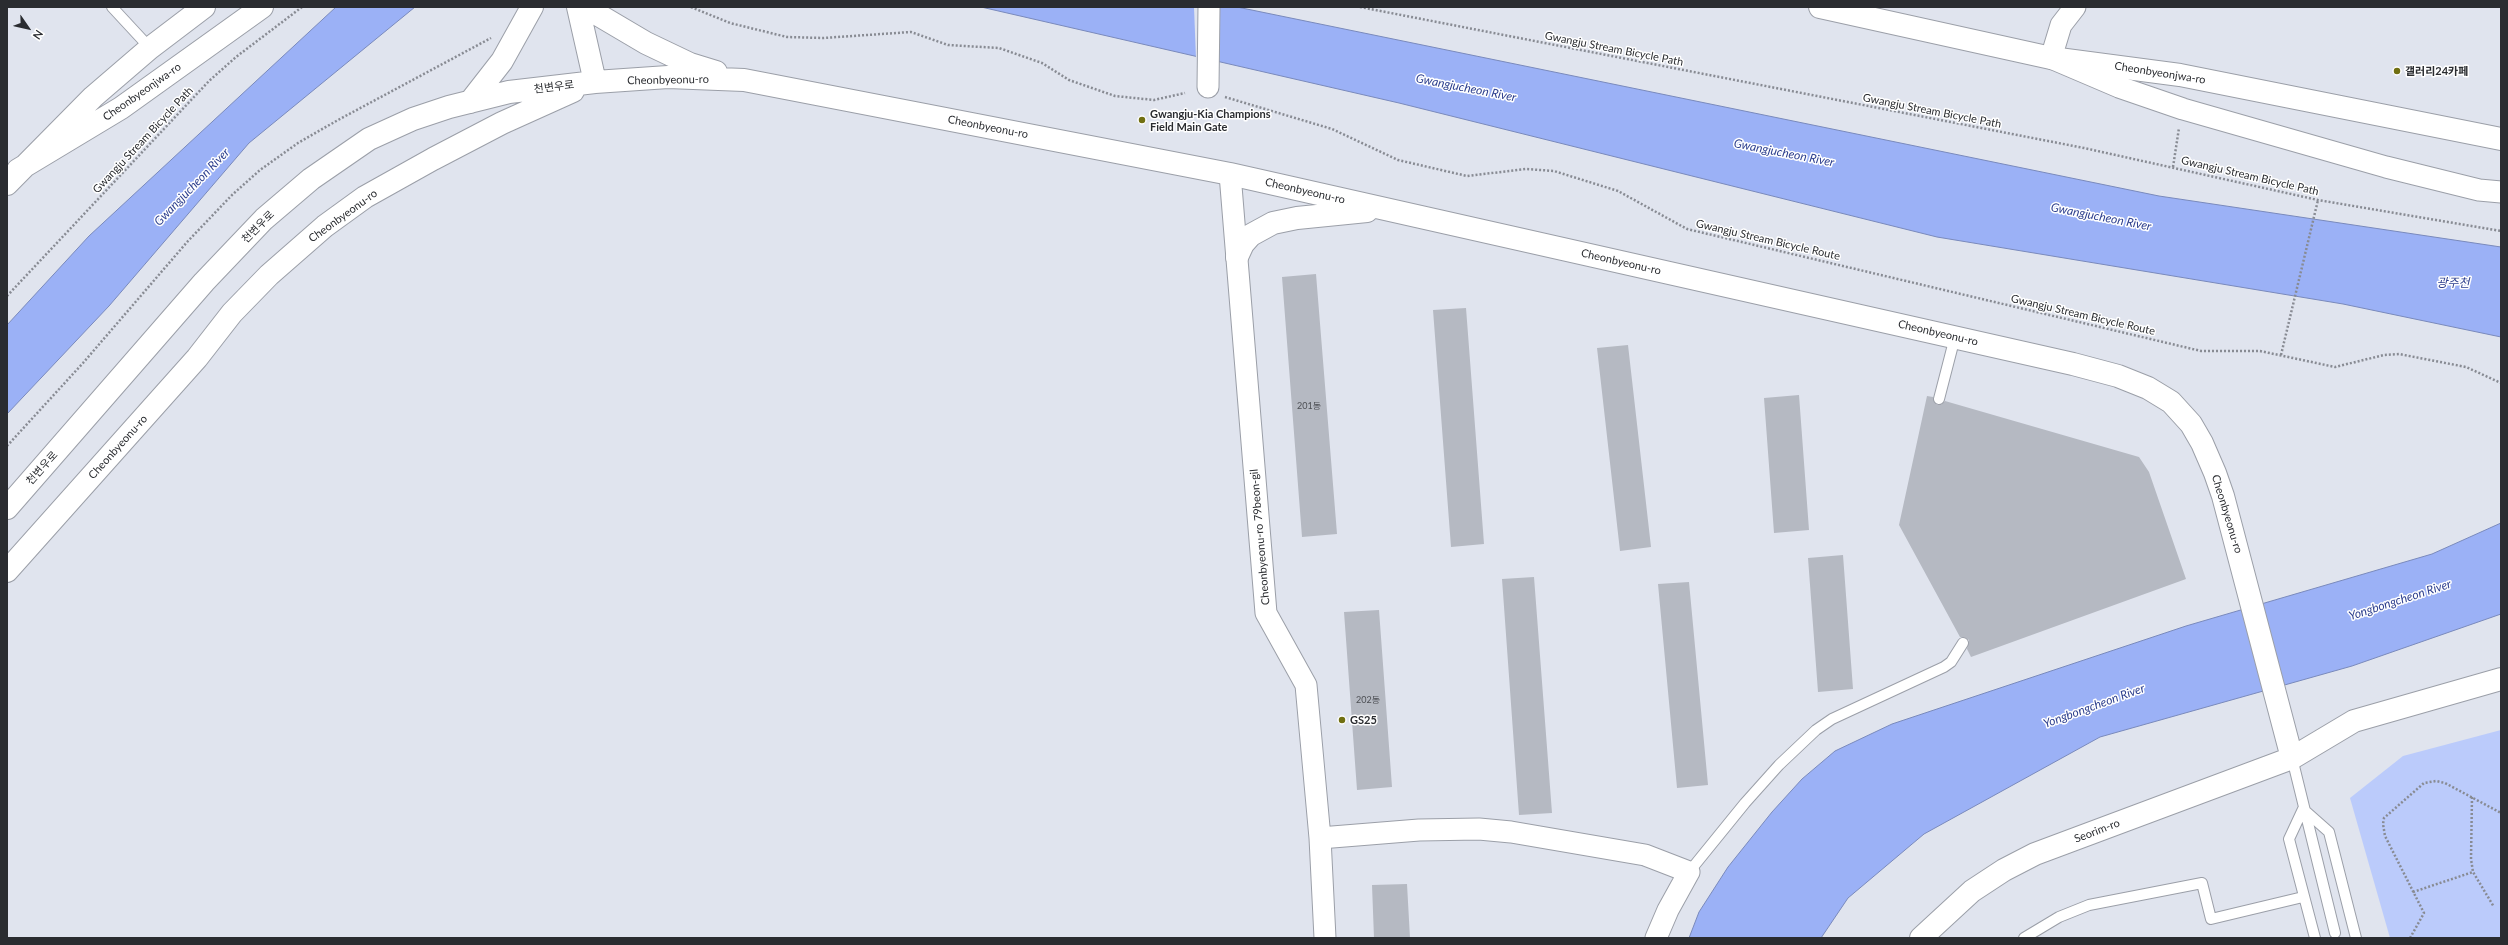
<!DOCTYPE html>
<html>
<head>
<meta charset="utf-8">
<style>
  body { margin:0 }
  #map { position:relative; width:2508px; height:945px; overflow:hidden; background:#e0e4ee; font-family:Lato,sans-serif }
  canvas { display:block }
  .frame { position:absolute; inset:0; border:8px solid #2a2c30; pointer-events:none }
  .north { position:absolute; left:8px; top:8px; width:40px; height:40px; -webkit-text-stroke:3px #fff; paint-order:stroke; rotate:124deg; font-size:11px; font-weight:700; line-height:16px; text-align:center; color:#2a2c30 }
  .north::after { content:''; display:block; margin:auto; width:14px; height:18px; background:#2a2c30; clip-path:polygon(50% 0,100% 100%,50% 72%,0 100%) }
</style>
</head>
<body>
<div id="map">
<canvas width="2508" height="945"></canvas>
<div class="frame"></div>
<div class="north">N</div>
</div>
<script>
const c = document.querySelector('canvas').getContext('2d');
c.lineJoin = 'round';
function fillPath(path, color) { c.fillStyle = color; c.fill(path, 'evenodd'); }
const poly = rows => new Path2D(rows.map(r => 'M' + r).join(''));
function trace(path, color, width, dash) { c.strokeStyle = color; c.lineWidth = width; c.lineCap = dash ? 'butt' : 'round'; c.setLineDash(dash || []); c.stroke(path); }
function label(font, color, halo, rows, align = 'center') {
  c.font = font + ' Lato,"Noto Sans KR",sans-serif'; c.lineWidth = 3; c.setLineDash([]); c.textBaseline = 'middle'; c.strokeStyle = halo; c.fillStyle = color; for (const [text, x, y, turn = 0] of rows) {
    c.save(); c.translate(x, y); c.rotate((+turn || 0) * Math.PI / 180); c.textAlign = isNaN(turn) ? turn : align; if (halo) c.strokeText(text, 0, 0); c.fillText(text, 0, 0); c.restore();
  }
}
fillPath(poly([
  [2501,730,2501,938,2390,938,2350,798,2403,756]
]), '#bbcbfb');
const water = poly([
  [336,7,415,7,249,143,109,306,7,414,7,325,89,236,336,7],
  [981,7,1237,7,2159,196,2501,247,2501,337,2343,304,1937,237,1399,103,981,7],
  [2501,523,2501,614,2352,666,2100,737,1924,834,1848,898,1821,938,1689,938,1699,912,1728,867,1772,812,1802,779,1835,751,1892,724,2186,626,2432,554,2501,523]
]);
fillPath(water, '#9bb1f6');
trace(water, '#7989bb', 1);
fillPath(poly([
  [1194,7,1209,7,1212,62,1196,59]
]), '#e0e4ee');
fillPath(poly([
  [1316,274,1337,534,1302,537,1282,277],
  [1466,308,1484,544,1451,547,1433,310],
  [1628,345,1651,547,1620,551,1597,348],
  [1799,395,1809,530,1774,533,1764,398],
  [1927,396,1933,397,1937,405,1941,405,1945,401,2139,457,2149,472,2186,579,1971,657,1967,649,1969,640,1964,637,1960,637,1899,525],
  [1843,555,1853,689,1818,692,1808,558],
  [1534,577,1552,813,1519,815,1502,579],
  [1689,582,1708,785,1677,788,1658,584],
  [1379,610,1392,787,1357,790,1344,612],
  [1407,884,1410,938,1374,938,1372,885]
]), '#b5b9c2');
const lane = poly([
  [112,7,150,48],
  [1939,399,1955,337],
  [2292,758,2335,933],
  [1689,872,1745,803,1779,765,1816,730,1832,719,1944,667,1951,662,1963,643],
  [2024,938,2059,917,2089,905,2202,883,2211,919,2303,897],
  [2315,938,2289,839,2303,809,2329,832,2356,938]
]);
const street = poly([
  [2075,7,2061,25,2051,58,2119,87,2183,109,2386,167,2479,190,2501,192],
  [1208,87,1209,7],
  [1230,174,1266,613,1306,685,1320,838,1325,938],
  [1320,838,1419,830,1479,829,1511,832,1645,855,1689,872,1668,910,1656,938]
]);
const secondary = poly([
  [578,7,595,82],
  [585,7,646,43,690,64,716,72],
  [1820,7,2051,58,2180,75,2501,139],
  [470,102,502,61,532,7],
  [18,170,121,108,262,7],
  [7,184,93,97,150,48,204,7],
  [1237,257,1243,244,1251,235,1273,223,1297,218,1367,211],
  [7,508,204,282,264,219,311,179,369,139,413,119,449,107,509,92,595,82,668,77,744,80,1230,174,2073,364,2118,376,2148,388,2171,402,2191,424,2202,443,2215,473,2223,496,2292,758],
  [7,571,197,358,232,313,269,275,325,226,365,197,433,159,502,123,573,91],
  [1921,938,1972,891,2004,870,2035,854,2292,758,2354,721,2501,679]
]);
trace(lane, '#9b9fa8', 12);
trace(street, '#9b9fa8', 23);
trace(secondary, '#9b9fa8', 24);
trace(poly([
  [691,7,730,23,787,37,823,38,911,32,948,45,999,48,1042,63,1069,80,1115,96,1154,100,1185,93],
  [1360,7,2084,148,2318,200,2501,231],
  [1225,97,1332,129,1398,160,1467,176,1526,169,1554,171,1618,191,1687,229,2201,351,2260,351,2335,367,2384,355,2399,354,2466,367,2501,383],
  [2173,167,2179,128],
  [7,296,209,81,236,57,302,7],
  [2281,355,2318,200],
  [7,446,83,363,188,241,232,195,260,170,298,143,338,120,491,38],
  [2472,797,2471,859,2473,872,2494,907],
  [2413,892,2473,872],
  [2410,938,2424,913,2385,836,2383,824,2384,818,2424,783,2436,781,2445,783,2501,813]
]), '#888b93', 2.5, [2, 2]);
trace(lane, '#fff', 10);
trace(street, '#fff', 21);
trace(secondary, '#fff', 22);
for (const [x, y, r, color] of [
  [2397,71,4,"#706f11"],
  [1142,120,4,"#706f11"],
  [1342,720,4,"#706f11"]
]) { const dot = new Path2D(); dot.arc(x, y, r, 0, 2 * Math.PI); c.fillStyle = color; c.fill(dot); trace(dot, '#fff', 1.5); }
label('9px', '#4d4f54', null, [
  ["201동",1309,406],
  ["202동",1368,700]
]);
label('11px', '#2a2c30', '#fff', [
  ["Gwangju Stream Bicycle Path",1614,49,11],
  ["Cheonbyeonjwa-ro",2160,73,9],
  ["Cheonbyeonu-ro",668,80,-1],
  ["천변우로",554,87,-7],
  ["Cheonbyeonjwa-ro",142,92,-35],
  ["Gwangju Stream Bicycle Path",1932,111,11],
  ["Cheonbyeonu-ro",988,127,11],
  ["Gwangju Stream Bicycle Path",143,140,-47],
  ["Gwangju Stream Bicycle Path",2250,176,13],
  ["Cheonbyeonu-ro",1305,191,13],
  ["Cheonbyeonu-ro",343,216,-36],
  ["천변우로",258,227,-45],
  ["Gwangju Stream Bicycle Route",1768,240,13],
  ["Cheonbyeonu-ro",1621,262,13],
  ["Gwangju Stream Bicycle Route",2083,315,13],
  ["Cheonbyeonu-ro",1938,333,13],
  ["Cheonbyeonu-ro",118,447,-48],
  ["천변우로",42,468,-48],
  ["Cheonbyeonu-ro",2227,514,73],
  ["Cheonbyeonu-ro 79beon-gil",1260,537,-95],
  ["Seorim-ro",2097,831,-21]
]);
label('bold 11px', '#2a2c30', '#fff', [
  ["갤러리24카페",2405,71],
  ["Gwangju-Kia Champions",1150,114],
  ["Field Main Gate",1150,127],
  ["GS25",1350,720]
], 'left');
label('italic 12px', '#2d3f8e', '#fff', [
  ["Gwangjucheon River",1466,88,11],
  ["Gwangjucheon River",1784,153,11],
  ["Gwangjucheon River",192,187,-46],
  ["Gwangjucheon River",2101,217,11],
  ["광주천",2453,283],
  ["Yongbongcheon River",2400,600,-18],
  ["Yongbongcheon River",2094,706,-20]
]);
</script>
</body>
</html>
